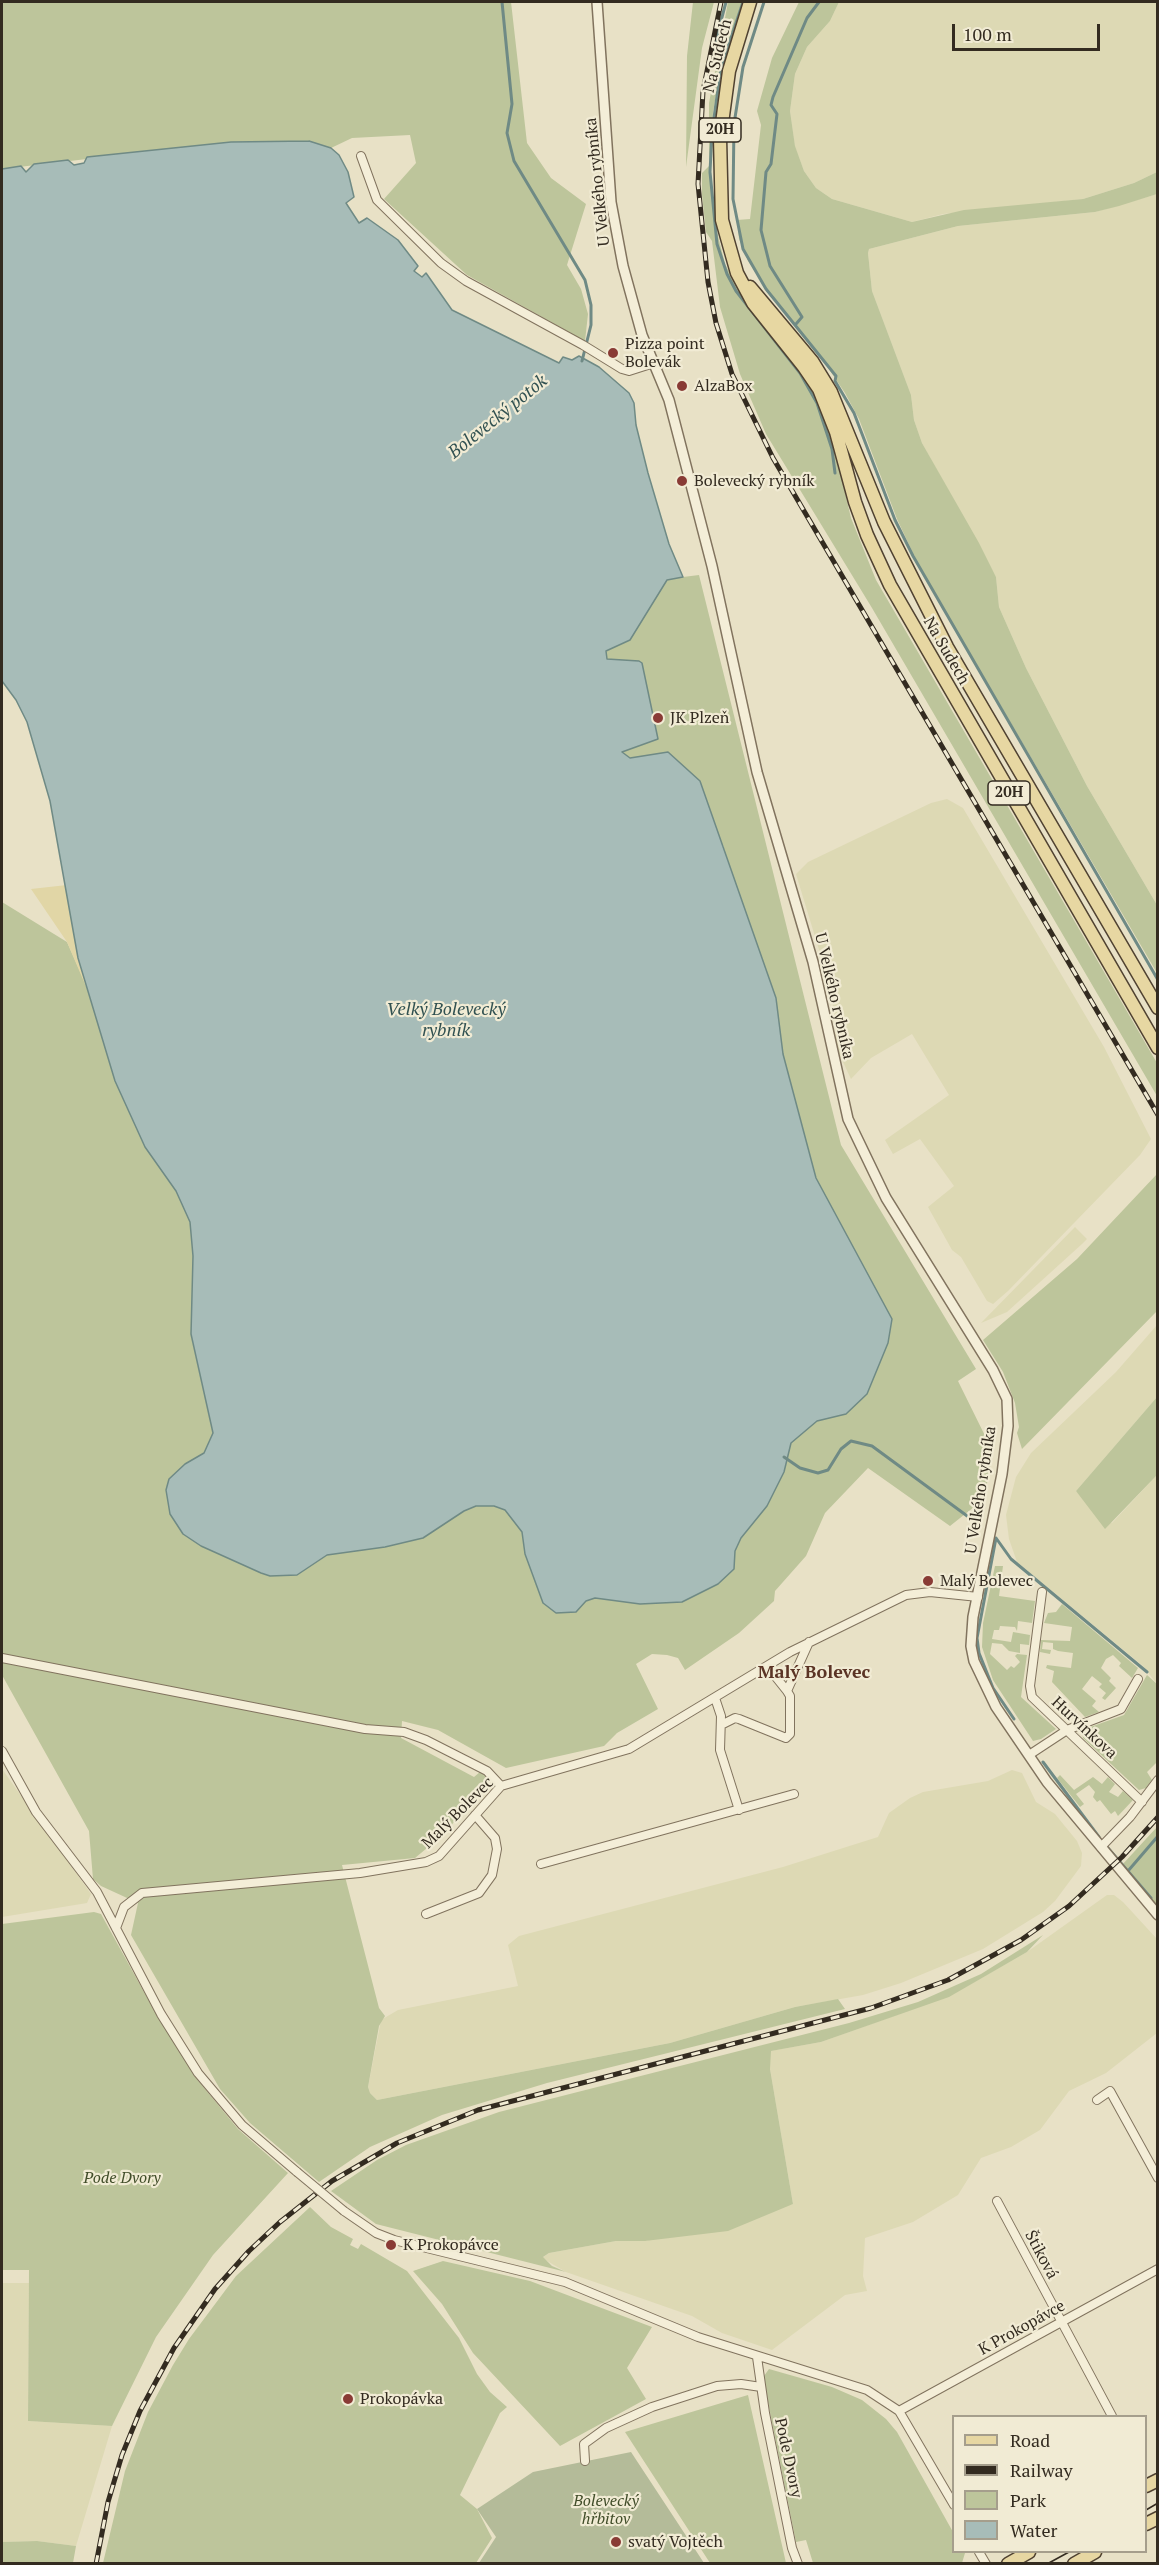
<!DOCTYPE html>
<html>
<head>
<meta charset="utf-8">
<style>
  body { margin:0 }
  #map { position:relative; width:1159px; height:2565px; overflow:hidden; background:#e8e1c6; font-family:"PT Serif",serif }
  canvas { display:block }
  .frame { position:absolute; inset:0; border:3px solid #332b20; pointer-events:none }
  .legend { position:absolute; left:952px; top:2415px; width:195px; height:138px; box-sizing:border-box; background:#f1ebd4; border:2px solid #a59e8c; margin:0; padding:8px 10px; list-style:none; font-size:18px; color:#332b20 }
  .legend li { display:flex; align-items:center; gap:12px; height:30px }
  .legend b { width:30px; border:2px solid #a59e8c }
  .scale { position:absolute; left:952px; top:24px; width:148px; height:27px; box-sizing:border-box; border:3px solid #332b20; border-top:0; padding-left:8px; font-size:18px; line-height:21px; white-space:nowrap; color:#332b20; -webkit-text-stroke:4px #f1ebd4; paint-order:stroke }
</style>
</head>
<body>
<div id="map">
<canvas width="1159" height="2565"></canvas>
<div class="frame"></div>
<ul class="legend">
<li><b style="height:8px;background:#e7d7a2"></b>Road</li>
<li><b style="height:8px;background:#332b20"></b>Railway</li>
<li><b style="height:16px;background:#bdc59b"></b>Park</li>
<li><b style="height:16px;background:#a7bcb8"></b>Water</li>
</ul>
<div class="scale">100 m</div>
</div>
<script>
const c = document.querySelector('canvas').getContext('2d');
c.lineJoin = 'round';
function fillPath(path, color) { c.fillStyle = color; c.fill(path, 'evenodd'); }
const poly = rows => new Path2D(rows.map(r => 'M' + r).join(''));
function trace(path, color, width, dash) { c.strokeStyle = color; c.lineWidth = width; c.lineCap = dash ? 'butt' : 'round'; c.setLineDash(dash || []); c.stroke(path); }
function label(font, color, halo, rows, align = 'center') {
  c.font = font + ' "PT Serif",serif'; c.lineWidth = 4.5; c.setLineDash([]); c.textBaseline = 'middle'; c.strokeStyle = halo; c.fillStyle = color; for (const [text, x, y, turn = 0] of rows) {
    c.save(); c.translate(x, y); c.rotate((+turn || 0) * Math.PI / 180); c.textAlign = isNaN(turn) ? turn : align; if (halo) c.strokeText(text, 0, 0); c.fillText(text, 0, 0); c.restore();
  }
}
fillPath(poly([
  [839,2,1157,2,1157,172,1134,183,1083,199,943,214,912,222,832,199,816,188,804,171,795,147,790,111,795,74,807,47,830,21],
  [1157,194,1157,905,1087,786,1026,668,999,607,996,577,922,443,914,420,911,395,872,291,868,253,869,249,958,226,1095,212],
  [947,799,963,808,1104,1047,1151,1139,1140,1155,1008,1291,993,1304,987,1301,961,1257,952,1250,928,1207,954,1186,920,1139,893,1154,885,1140,949,1095,912,1034,871,1058,851,1079,836,1047,834,1012,827,976,796,874,808,862,931,803],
  [1075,1227,1087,1239,1082,1244,1007,1312,981,1323],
  [1157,1325,1157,1397,1076,1491,1112,1523,1157,1475,1157,1684,1143,1666,1017,1562,1009,1539,1006,1515,1016,1477,1031,1453,1116,1372],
  [2,1769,91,1894,87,1903,2,1917],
  [1012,1770,1022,1773,1036,1802,1055,1814,1077,1841,1082,1853,1081,1866,1055,1901,1043,1912,983,1949,901,1983,863,1995,795,2007,670,2043,377,2100,370,2093,368,2087,381,2020,398,2010,518,1986,508,1945,519,1936,783,1867,878,1837,889,1813,910,1798,923,1792,988,1781],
  [1107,1895,1114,1895,1123,1902,1157,1939,1157,2033,1106,2073,1069,2091,1040,2130,1011,2147,981,2158,958,2195,913,2222,865,2238,863,2276,867,2291,845,2295,772,2350,722,2333,692,2316,566,2272,542,2258,549,2253,616,2241,645,2241,793,2204,770,2069,770,2051,821,2042,949,1996,1027,1952],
  [2,2283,29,2283,28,2421,112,2426,76,2546,37,2541,2,2542]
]), '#ddd9b4');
fillPath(poly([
  [2,2,511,2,527,143,551,178,586,204,567,265,581,289,588,314,585,341,467,275,384,199,416,163,410,135,352,138,331,148,309,141,231,142,2,169],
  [693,2,714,2,702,48,686,167,687,56],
  [728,2,742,2,722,61,713,112,709,168,715,224,725,264,746,303,815,392,832,438,851,518,876,580,1157,1063,1157,1096,872,608,766,434,740,374,720,307,712,241,706,232,702,195,702,173,709,166,709,103],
  [799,2,839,2,830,21,807,47,795,74,790,111,795,146,804,171,816,188,832,199,912,222,964,210,1083,199,1134,183,1157,172,1157,194,1119,206,1095,212,958,226,869,249,868,253,872,291,911,395,914,420,922,443,979,543,996,577,999,607,1026,668,1087,786,1157,905,1157,973,919,566,897,519,859,419,845,393,814,347,768,291,748,261,739,239,737,220,750,219,761,125,757,111,772,58],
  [669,544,683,577,699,575,841,1145,976,1369,958,1381,993,1452,984,1499,950,1526,868,1468,825,1513,806,1556,775,1591,774,1601,739,1633,685,1670,678,1658,667,1655,652,1654,636,1664,658,1709,617,1733,604,1746,506,1768,438,1730,402,1721,401,1738,474,1777,480,1772,487,1776,488,1780,445,1833,415,1858,342,1865,379,2008,385,2016,379,2026,368,2087,370,2093,377,2100,670,2043,795,2007,838,1999,845,2009,547,2083,442,2115,370,2147,319,2182,250,2123,220,2089,131,1935,138,1903,101,1886,93,1879,89,1831,2,1675,2,902,67,942,185,1207,214,1194,191,1335,213,1433,208,1445,725,852,723,845,622,865,552,612],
  [1157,1174,1157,1311,1022,1449,1017,1433,1019,1427,1015,1403,1003,1372,983,1340,1077,1259],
  [1157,1397,1157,1475,1105,1529,1076,1491],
  [995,1566,1003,1566,999,1596,1035,1601,1032,1623,1018,1621,1017,1631,1015,1627,1000,1626,999,1630,994,1630,992,1639,1011,1642,1013,1632,1030,1635,1029,1645,1020,1644,1020,1653,1009,1651,1002,1644,992,1643,990,1654,1007,1670,1011,1666,1014,1668,1020,1662,1015,1656,1017,1654,1027,1655,1021,1697,1056,1729,1041,1739,1033,1741,993,1680,982,1647,983,1623],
  [1062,1604,1138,1668,1132,1678,1119,1666,1121,1663,1113,1655,1106,1659,1101,1668,1111,1678,1109,1681,1116,1688,1105,1700,1102,1698,1106,1693,1099,1687,1102,1684,1092,1676,1082,1689,1096,1701,1092,1706,1099,1712,1085,1717,1052,1682,1054,1671,1046,1668,1047,1665,1071,1668,1073,1653,1058,1651,1053,1649,1053,1643,1043,1642,1042,1649,1051,1650,1050,1654,1040,1652,1041,1640,1070,1641,1072,1627,1044,1623,1048,1613,1056,1612],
  [1147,1675,1157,1684,1157,1762,1147,1772,1152,1780,1146,1788,1139,1790,1083,1738,1082,1730,1124,1715],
  [1060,1775,1074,1790,1093,1777,1102,1784,1108,1777,1115,1784,1109,1792,1118,1797,1123,1791,1133,1800,1118,1816,1115,1811,1111,1814,1100,1800,1097,1802,1093,1797,1095,1792,1089,1785,1076,1794,1084,1804,1080,1807,1057,1778],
  [1157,1827,1157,1905,1122,1865],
  [94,1912,101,1914,155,2012,196,2078,238,2129,288,2173,213,2255,156,2337,112,2426,28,2421,29,2270,2,2270,2,1924],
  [1043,1935,1027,1952,949,1997,821,2042,771,2051,770,2069,793,2204,728,2231,645,2241,616,2241,549,2253,543,2257,552,2266,566,2272,376,2224,331,2191,377,2160,406,2145,499,2112,849,2023,918,2002,981,1974],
  [310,2207,331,2227,353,2239,350,2245,358,2249,361,2244,407,2271,459,2338,477,2374,490,2392,507,2407,500,2413,460,2495,477,2509,492,2538,476,2563,214,2563,166,2508,214,2563,103,2563,125,2471,148,2412,173,2365,189,2339,236,2276],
  [443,2261,530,2281,652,2327,627,2368,646,2399,560,2446,473,2353,442,2304,413,2271],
  [769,2369,832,2387,862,2400,886,2419,897,2432,953,2532,954,2552,965,2553,962,2563,813,2563,806,2540,796,2542,765,2387,764,2376],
  [748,2395,786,2563,710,2563,625,2432],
  [37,2541,76,2546,73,2563,2,2563,2,2542]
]), '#bdc59b');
fillPath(poly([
  [94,882,90,996,67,942,31,889]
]), '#e1d6a6');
fillPath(poly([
  [631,2452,704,2563,479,2563,496,2537,477,2509,533,2472]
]), '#b4bb99');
const water = poly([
  [309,141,331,148,339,155,348,172,354,197,346,203,359,223,367,218,398,240,418,266,414,271,422,277,426,273,452,310,559,363,563,357,572,360,579,356,599,367,629,393,634,403,636,425,648,473,669,544,683,577,667,580,630,640,606,651,607,659,639,661,642,663,658,739,622,752,630,758,668,752,700,781,776,998,783,1054,816,1178,892,1319,888,1343,867,1394,846,1414,817,1421,791,1443,784,1472,767,1506,741,1538,735,1551,734,1569,718,1584,682,1602,640,1604,595,1598,586,1601,576,1612,556,1613,543,1603,525,1554,522,1532,505,1510,494,1506,476,1506,464,1511,423,1538,385,1547,327,1555,297,1575,270,1576,261,1573,201,1546,183,1534,170,1514,166,1490,169,1479,185,1464,204,1453,213,1433,191,1334,193,1256,190,1222,176,1191,145,1147,115,1081,78,958,50,801,27,722,16,700,2,681,2,169,21,166,26,172,34,164,68,160,74,165,84,163,87,157,231,142,309,141]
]);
fillPath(water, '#a7bcb8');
trace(water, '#6f8a85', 1.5);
trace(poly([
  [502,2,512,104,507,133,514,161,585,280,591,305,591,325,582,361],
  [743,2,721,68,712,132,710,172,717,244,727,274,736,291,800,373,817,403,832,449,835,473],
  [764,2,743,67,734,124,733,199,743,249,766,289,836,376,835,381,854,413,895,520,913,556,1158,980],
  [712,55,726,2],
  [796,324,802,317,770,266,761,230,766,172,771,164,777,114,771,105,773,97,807,18,819,2],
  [784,1457,800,1468,818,1473,828,1470,841,1449,851,1441,872,1446,974,1521],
  [996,1538,1011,1559,1147,1672],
  [996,1538,977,1638,979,1653,993,1688,1014,1719],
  [1043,1762,1099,1837],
  [1108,1848,1151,1898],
  [1128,1871,1158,1836]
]), '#6f8a85', 3);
const minor = poly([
  [361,156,377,200,441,263,466,281,583,345,622,369,629,371,654,363],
  [1042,1592,1030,1686,1032,1697,1142,1802],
  [2,1658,365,1729,404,1732,426,1740,487,1771,501,1786],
  [767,1666,787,1691],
  [715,1698,721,1716,720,1750,739,1810],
  [721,1725,735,1718,739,1719,786,1738,790,1734,790,1696,787,1691,809,1642],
  [2,1751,36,1812,97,1892,161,2014,198,2073,242,2125,297,2172],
  [1029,1755,1067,1730,1121,1709,1138,1679],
  [1101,1847,1130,1817,1158,1780],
  [541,1864,794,1794],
  [426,1914,479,1893,492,1875,497,1849,495,1838,475,1815],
  [116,1928,124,1907,142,1893,360,1873,426,1862,439,1856,501,1786,629,1749,790,1652,906,1595,930,1592,978,1597],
  [1097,2100,1110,2091,1158,2178],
  [997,2201,1112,2416],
  [344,2211,376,2233,394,2240,565,2282,698,2337,867,2390,899,2411,954,2505],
  [757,2357,765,2413,792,2548,798,2564],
  [899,2411,1158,2269],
  [585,2461,584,2444,606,2428,652,2407,717,2386,741,2384,761,2387],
  [979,2552,986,2564]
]);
const tertiary = poly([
  [597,2,611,202,623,266,642,335,669,400,712,566,757,772,813,962,848,1119,886,1198,993,1370,1007,1399,1008,1426,1002,1474,973,1617,971,1646,974,1661,996,1707,1047,1782,1158,1915]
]);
const primary = poly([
  [750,2,729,71,720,138,722,220,737,273,753,303,804,367,819,389,836,432,855,502,867,535,890,585,1158,1048],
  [750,287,812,361,831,392,884,522,947,647,1158,1008],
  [1146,2486,1158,2480],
  [1146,2524,1158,2518],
  [1008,2564,1029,2552],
  [1074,2564,1095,2552]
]);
trace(minor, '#81735e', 10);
trace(tertiary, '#81735e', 12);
trace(primary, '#504231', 15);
trace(minor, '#f4eed8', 8);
trace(tertiary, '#f4eed8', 9);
trace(primary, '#e7d7a2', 12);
trace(poly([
  [1146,2510,1158,2503],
  [1047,2564,1069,2552]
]), '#332b20', 1.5);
const rail = poly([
  [721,2,703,91,698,184,708,282,716,323,732,374,773,458,1158,1115],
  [96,2564,108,2502,122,2455,140,2411,174,2348,215,2289,249,2251,280,2222,332,2181,397,2143,478,2110,871,2008,948,1980,1021,1940,1069,1906,1122,1857,1158,1817]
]);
trace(rail, '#332b20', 5);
trace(rail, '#f1ebd4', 3, [9]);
const minorBridge = poly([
  [297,2172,344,2211]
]);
trace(minorBridge, '#81735e', 10, []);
trace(minorBridge, '#f4eed8', 8);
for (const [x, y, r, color] of [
  [613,353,6,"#893b35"],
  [682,386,6,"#893b35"],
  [682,481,6,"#893b35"],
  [658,718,6,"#893b35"],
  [928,1581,6,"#893b35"],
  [391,2245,6,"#893b35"],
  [348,2399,6,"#893b35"],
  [616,2542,6,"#893b35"]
]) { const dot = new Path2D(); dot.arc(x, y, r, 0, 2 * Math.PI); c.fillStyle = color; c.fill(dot); trace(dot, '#f1ebd4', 2); }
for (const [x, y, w] of [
  [720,130,42],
  [1009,793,42]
]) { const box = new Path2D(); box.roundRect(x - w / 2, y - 12, w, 24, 4.5); c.fillStyle = '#f1ebd4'; c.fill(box); trace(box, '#332b20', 1.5); }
label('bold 15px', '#332b20', null, [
  ["20H",720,130],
  ["20H",1009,793]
]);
label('16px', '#332b20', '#f1ebd4', [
  ["Na Sudech",718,56,-76],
  ["U Velkého rybníka",598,182,-96],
  ["Na Sudech",946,651,60],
  ["U Velkého rybníka",834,996,77],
  ["U Velkého rybníka",981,1490,-81],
  ["Hurvínkova",1084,1728,43],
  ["Malý Bolevec",458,1813,-45],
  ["Štiková",1041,2255,62],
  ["K Prokopávce",1022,2328,-29],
  ["Pode Dvory",788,2458,78]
]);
label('16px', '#332b20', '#f1ebd4', [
  ["Pizza point",625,344],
  ["Bolevák",625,362],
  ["AlzaBox",694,386],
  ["Bolevecký rybník",694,481],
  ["JK Plzeň",670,718],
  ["Malý Bolevec",940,1581],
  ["K Prokopávce",403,2245],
  ["Prokopávka",360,2399],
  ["svatý Vojtěch",628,2542]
], 'left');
label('italic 16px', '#414d29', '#f1ebd4', [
  ["Pode Dvory",122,2178],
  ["Bolevecký",606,2501],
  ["hřbitov",606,2519]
]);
label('italic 18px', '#315151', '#f1ebd4', [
  ["Bolevecký potok",498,417,-39],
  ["Velký Bolevecký",446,1010],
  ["rybník",446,1031]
]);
label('bold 18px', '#5b3425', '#f1ebd4', [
  ["Malý Bolevec",814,1673]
]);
</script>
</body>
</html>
